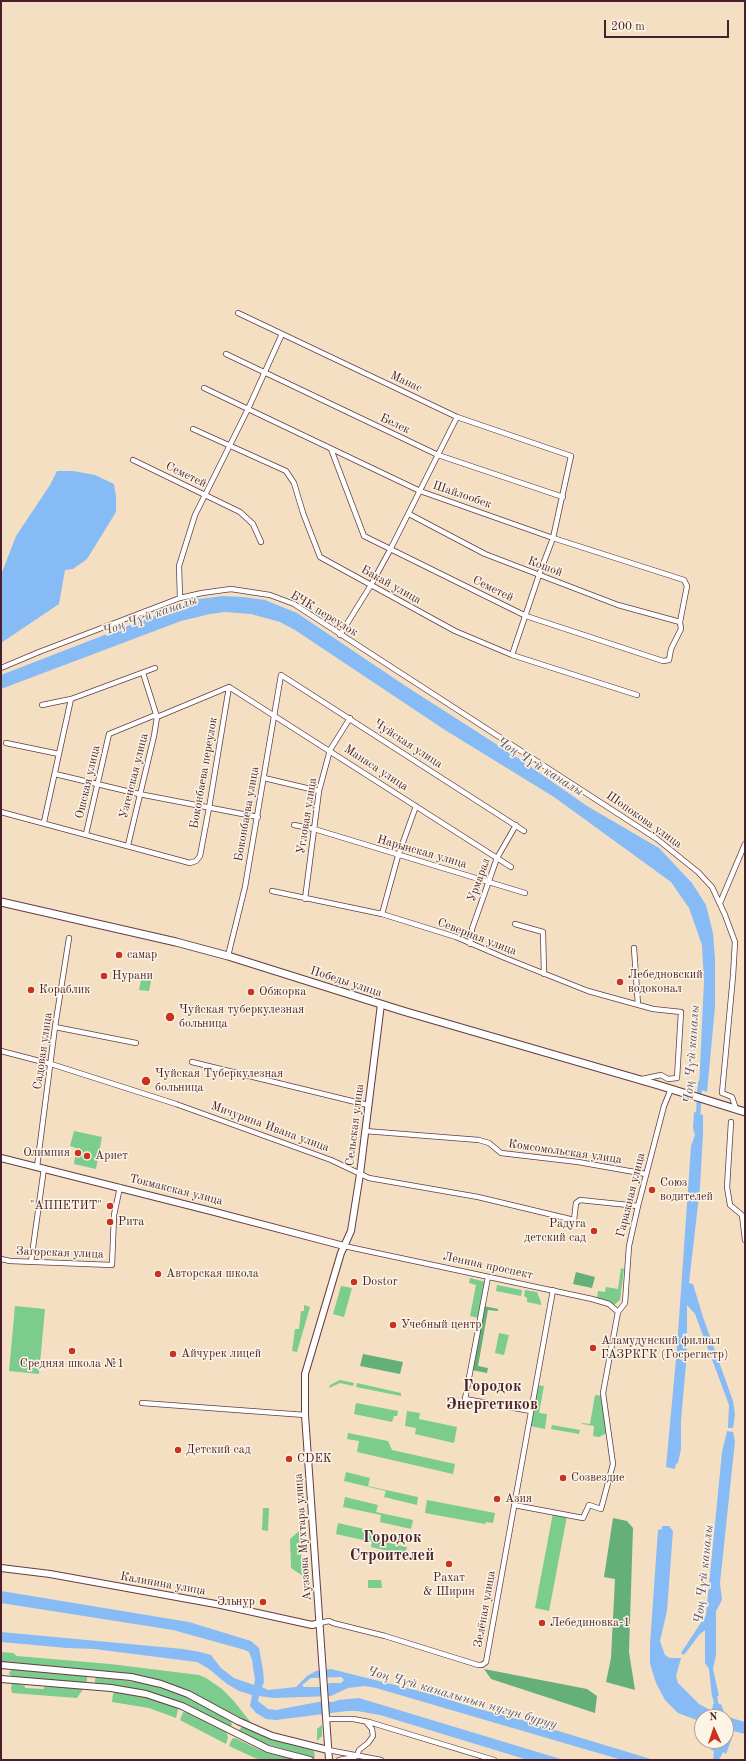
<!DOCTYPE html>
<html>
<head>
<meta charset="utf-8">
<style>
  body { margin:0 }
  #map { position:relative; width:746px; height:1761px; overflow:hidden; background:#f4dfc3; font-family:"Old Standard TT",serif }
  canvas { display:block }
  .frame { position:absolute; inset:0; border:2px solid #4a1f2b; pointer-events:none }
  .north { position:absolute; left:694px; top:1709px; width:40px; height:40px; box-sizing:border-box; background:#fcf5e5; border:1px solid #b59f9b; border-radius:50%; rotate:357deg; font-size:11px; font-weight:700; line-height:16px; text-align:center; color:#4a1f2b }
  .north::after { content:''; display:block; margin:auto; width:14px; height:18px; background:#c8321e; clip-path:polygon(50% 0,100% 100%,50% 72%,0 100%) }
  .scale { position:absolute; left:604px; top:20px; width:125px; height:18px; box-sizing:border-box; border:2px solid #4a1f2b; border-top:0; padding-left:5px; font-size:12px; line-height:14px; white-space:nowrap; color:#4a1f2b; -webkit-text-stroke:3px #fcf5e5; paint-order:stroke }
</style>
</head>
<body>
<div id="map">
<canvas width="746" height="1761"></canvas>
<div class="frame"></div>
<div class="north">N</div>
<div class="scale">200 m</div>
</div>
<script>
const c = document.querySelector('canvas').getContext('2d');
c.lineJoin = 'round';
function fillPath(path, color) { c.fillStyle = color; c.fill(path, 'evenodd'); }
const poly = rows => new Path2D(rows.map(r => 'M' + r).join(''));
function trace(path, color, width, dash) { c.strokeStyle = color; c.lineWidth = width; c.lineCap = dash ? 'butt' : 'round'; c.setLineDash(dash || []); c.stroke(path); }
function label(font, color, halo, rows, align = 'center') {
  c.font = font + ' "Old Standard TT",serif'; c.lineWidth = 3; c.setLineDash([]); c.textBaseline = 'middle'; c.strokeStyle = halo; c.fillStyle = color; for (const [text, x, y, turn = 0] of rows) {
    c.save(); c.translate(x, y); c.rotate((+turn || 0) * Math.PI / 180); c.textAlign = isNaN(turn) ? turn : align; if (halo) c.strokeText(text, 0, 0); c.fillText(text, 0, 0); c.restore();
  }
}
fillPath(poly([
  [142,975,152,976,149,991,139,990],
  [74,1131,102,1137,96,1169,74,1164,76,1148,70,1146],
  [621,1268,624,1269,620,1300,614,1305,606,1300,597,1299,598,1291,605,1292,606,1287,618,1289],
  [470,1278,486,1282,479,1318,470,1316,476,1285,469,1283],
  [497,1285,522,1290,521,1296,496,1291],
  [341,1286,352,1288,344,1317,333,1314],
  [525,1290,537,1292,541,1302,541,1305,527,1302,527,1298,524,1296],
  [304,1305,310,1307,297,1352,292,1351,295,1329,299,1329,301,1311,304,1311],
  [15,1306,45,1309,39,1374,9,1371],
  [499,1333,509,1335,504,1355,495,1353],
  [340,1380,354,1383,353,1386,340,1383,329,1388,330,1385],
  [357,1383,401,1393,401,1396,356,1387],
  [537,1385,544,1386,539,1413,547,1414,545,1429,530,1426],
  [595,1395,602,1396,607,1433,599,1437,593,1436,594,1426,582,1424,582,1423,590,1424],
  [356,1403,398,1411,397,1416,394,1416,392,1422,354,1414],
  [407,1411,420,1413,419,1419,457,1427,454,1443,415,1434,416,1428,405,1426],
  [552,1425,580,1430,579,1434,551,1429],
  [348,1433,388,1441,392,1450,455,1464,453,1474,357,1452,359,1441,347,1439],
  [346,1472,370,1478,368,1486,418,1497,417,1505,384,1497,386,1491,344,1481],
  [345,1497,378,1505,376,1512,413,1520,411,1529,380,1522,381,1515,343,1507],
  [427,1500,495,1513,493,1523,486,1522,485,1524,425,1513],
  [263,1508,269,1508,268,1531,262,1530],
  [553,1513,567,1516,549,1611,535,1608],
  [338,1523,373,1531,371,1539,407,1547,405,1555,371,1547,372,1542,336,1534],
  [299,1531,303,1576,291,1568,290,1539],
  [381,1580,382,1588,368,1588,368,1580],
  [1,1652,13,1653,17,1656,110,1664,199,1675,206,1678,222,1689,233,1700,252,1724,187,1690,162,1681,128,1674,3,1663,1,1662],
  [14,1669,84,1675,87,1677,87,1681,84,1683,13,1677,9,1674,10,1671],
  [97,1677,143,1683,179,1693,231,1721,232,1725,229,1727,192,1707,159,1695,141,1690,95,1683,95,1679],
  [15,1683,25,1686,25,1688,44,1689,44,1687,52,1686,83,1689,77,1698,12,1693,11,1688,12,1684],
  [115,1692,148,1698,175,1706,178,1709,176,1718,149,1708,112,1702,113,1694],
  [183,1712,189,1713,226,1732,228,1737,226,1744,180,1720],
  [322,1725,322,1736,317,1741,317,1729],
  [242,1727,272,1739,314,1751,315,1758,255,1741,238,1731],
  [235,1738,260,1750,295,1760,261,1760,255,1758,229,1746,232,1739]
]), '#7bcc8d');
fillPath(poly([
  [576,1272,595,1277,592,1288,573,1284],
  [484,1306,498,1309,498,1311,488,1310,478,1366,488,1368,487,1373,472,1370],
  [363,1354,403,1362,400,1374,360,1366],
  [613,1518,627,1521,633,1528,629,1652,635,1690,606,1682,611,1658,615,1579,604,1577],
  [484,1669,587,1689,597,1696,595,1713,491,1679]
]), '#64b078');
fillPath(poly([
  [57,471,73,471,95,475,114,484,116,496,116,512,87,559,73,569,65,570,59,604,1,643,1,575,16,536,50,485],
  [223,596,243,597,265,600,297,613,404,685,521,760,587,806,659,848,692,883,706,905,713,933,715,959,715,1007,707,1092,699,1089,704,981,702,945,689,908,671,882,554,797,445,730,295,630,280,622,251,614,225,612,210,614,181,621,1,689,1,675,174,608,199,599],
  [694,1112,703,1115,703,1134,700,1187,689,1283,693,1284,703,1317,733,1401,735,1414,733,1428,728,1428,729,1405,695,1314,687,1305,687,1353,681,1420,681,1449,678,1463,676,1464,675,1469,666,1467,677,1348,691,1146,695,1135,693,1128],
  [727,1431,733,1432,735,1441,720,1583,722,1600,716,1611,716,1655,713,1669,719,1696,712,1697,709,1669,705,1663,705,1630,699,1635,684,1655,681,1653,706,1615,722,1452],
  [662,1526,669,1526,673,1531,667,1611,660,1641,665,1655,670,1658,681,1658,676,1676,678,1683,699,1704,712,1711,713,1704,721,1704,725,1714,728,1717,745,1722,745,1734,733,1731,731,1736,732,1738,726,1754,723,1752,719,1760,713,1760,714,1751,711,1750,713,1741,726,1741,726,1717,702,1717,702,1722,678,1713,665,1700,656,1683,650,1664,650,1644,658,1530,662,1529],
  [1,1591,189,1622,238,1637,251,1641,259,1648,263,1670,264,1682,262,1687,268,1690,296,1687,307,1676,316,1671,331,1669,435,1695,475,1708,522,1720,654,1760,622,1760,376,1688,365,1686,348,1688,331,1696,274,1698,259,1696,258,1701,268,1709,276,1710,318,1702,333,1702,339,1700,359,1698,564,1760,528,1760,380,1715,357,1711,347,1711,276,1720,266,1719,256,1713,250,1706,252,1695,239,1691,227,1684,209,1669,197,1662,94,1649,67,1648,1,1642,1,1632,183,1649,200,1652,211,1655,221,1668,234,1678,254,1685,255,1680,252,1660,249,1652,245,1650,173,1630,1,1603],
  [341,1677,344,1680,341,1683,330,1683,318,1687,304,1687,302,1685,311,1678]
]), '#87bbf5');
trace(poly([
  [698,1118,700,1083],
  [714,1692,718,1713,721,1717]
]), '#87bbf5', 4.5);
const street = poly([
  [238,313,457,417,571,456,553,538,539,575,512,655],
  [226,354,438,455,563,497],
  [204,388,420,491,553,538,684,580,687,586,680,622,681,629,671,649,669,660,663,661,526,616,364,536,331,449],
  [193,429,286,471,294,483,303,513,320,557,455,631,512,655,637,695],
  [133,460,240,512,253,524,261,542],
  [409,514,485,554,618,605,680,622],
  [180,598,179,566,195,515,248,409,282,334],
  [340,635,371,585,390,550,457,417],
  [1,668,39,652,180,598,202,593,231,589,270,595,294,604,657,839,698,872,712,887,725,915,735,942,733,976,722,1093,732,1097,736,1109],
  [143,673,157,717,229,687],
  [229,687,511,867],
  [42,705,71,699,155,668],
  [6,743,59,754],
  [55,774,139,794,258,817],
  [264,778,319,791],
  [1,812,190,863,196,861,200,856,209,808,229,687],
  [44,822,71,699],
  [294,825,314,829,525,893],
  [86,834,109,734,153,716,157,717,154,736,128,845],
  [272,891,382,914,456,937,505,958,588,991,653,1009,681,1012,677,1078,668,1079,661,1075,642,1079],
  [305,899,319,791,330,750,350,718],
  [720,903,745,844],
  [382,914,398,856,416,806],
  [515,924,543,932,544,974],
  [470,944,472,929,497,858,516,825],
  [634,948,638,1005],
  [228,956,245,887,281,675,524,831],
  [55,1027,136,1043],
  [1,1051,51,1064,176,1104,331,1160,369,1178,478,1197,574,1220,576,1203,580,1200,638,1206],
  [192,1062,368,1105],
  [731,1122,727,1187,730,1205,742,1215,745,1240],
  [365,1131,479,1140,489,1143,501,1153,578,1162,646,1174],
  [37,1167,55,1027,69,938],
  [344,1246,592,1299,609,1304,618,1312,625,1303,629,1246,638,1206,664,1106,671,1089],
  [1,1259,10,1261,112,1265,114,1215,120,1187],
  [31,1262,44,1168],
  [488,1277,465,1399,531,1411],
  [142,1403,305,1415],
  [514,1505,583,1518,589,1505,601,1509,613,1464,603,1393,618,1312],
  [320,1623,329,1621,333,1623,385,1636,478,1665,482,1665,486,1662,553,1290],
  [326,1719,353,1719,369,1722,494,1760],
  [328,1750,381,1760],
  [357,1756,359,1750,368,1743,373,1736,372,1729,367,1723],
  [339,1760,355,1757]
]);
const secondary = poly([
  [1,1158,211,1211,344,1246],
  [1,1568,50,1574,221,1605,312,1625,320,1623],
  [1,1665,131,1677,161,1684,188,1694,238,1721,272,1736,328,1750],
  [1,1679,111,1688,146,1694,182,1706,268,1749,310,1760],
  [329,1760,305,1415,305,1374,341,1253,351,1231,360,1174,381,1004]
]);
const primary = poly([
  [1,902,176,942,228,956,403,1011,658,1085,745,1112]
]);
trace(street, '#643c42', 6);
trace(secondary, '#643c42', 8);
trace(primary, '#643c42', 9);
trace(street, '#fff', 4.5);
trace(secondary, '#fff', 6);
trace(primary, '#fff', 7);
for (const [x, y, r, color] of [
  [119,955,4,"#c8321e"],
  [104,976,4,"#c8321e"],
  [620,982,4,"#c8321e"],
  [31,990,4,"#c8321e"],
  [251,992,4,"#c8321e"],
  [170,1017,5,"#c8321e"],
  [146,1081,5,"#c8321e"],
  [78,1153,4,"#c8321e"],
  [87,1156,4,"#c8321e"],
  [652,1190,4,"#c8321e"],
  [110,1206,4,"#c8321e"],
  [110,1222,4,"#c8321e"],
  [594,1231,4,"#c8321e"],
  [158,1274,4,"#c8321e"],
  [354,1282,4,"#c8321e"],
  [393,1325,4,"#c8321e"],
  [593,1348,4,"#c8321e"],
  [72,1351,4,"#c8321e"],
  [173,1354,4,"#c8321e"],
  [178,1450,4,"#c8321e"],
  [289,1459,4,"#c8321e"],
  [563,1478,4,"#c8321e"],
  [497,1499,4,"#c8321e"],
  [449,1564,4,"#c8321e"],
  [263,1602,4,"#c8321e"],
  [542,1623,4,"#c8321e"]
]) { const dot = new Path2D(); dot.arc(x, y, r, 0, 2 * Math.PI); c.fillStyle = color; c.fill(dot); trace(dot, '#fcf5e5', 1.5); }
label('12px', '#4a1f2b', '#fcf5e5', [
  ["Манас",406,382,25],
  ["Белек",395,424,25],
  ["Семетей",186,475,26],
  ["Шайлообек",462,495,19],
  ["Кошой",545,567,21],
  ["Бакай улица",391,585,29],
  ["Семетей",493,589,26],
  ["БЧК переулок",324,614,31],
  ["Чуйская улица",408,744,33],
  ["Манаса улица",376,768,33],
  ["Боконбаева переулок",204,773,-80],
  ["Узгенская улица",134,776,-76],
  ["Ошская улица",88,782,-77],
  ["Боконбаева улица",247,814,-80],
  ["Угловая улица",307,816,-81],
  ["Шопокова улица",644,820,35],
  ["Нарынская улица",422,852,16],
  ["Урмарал",479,880,-70],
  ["Северная улица",477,937,21],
  ["Победы улица",346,982,18],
  ["Садовая улица",43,1051,-82],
  ["Сельская улица",355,1125,-83],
  ["Мичурина Ивана улица",270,1127,20],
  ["Комсомольская улица",565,1152,8],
  ["Токмакская улица",176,1190,14],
  ["Гаражная улица",631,1195,-76],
  ["Загорская улица",60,1253,2],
  ["Ленина проспект",488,1266,12],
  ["Ауэзова Мухтара улица",303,1537,-94],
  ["Калинина улица",163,1584,10],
  ["Зелёная улица",485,1609,-80]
]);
label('12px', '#4a1f2b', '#fcf5e5', [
  ["самар",127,955],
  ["Лебедновский",628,975],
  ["водоконал",628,989],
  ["Нурани",112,976],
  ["Кораблик",39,990],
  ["Обжорка",259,992],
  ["Чуйская туберкулезная",179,1010],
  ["больница",179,1024],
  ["Чуйская Туберкулезная",155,1074],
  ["больница",155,1088],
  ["Олимпия",70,1153,"right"],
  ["Ариет",95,1156],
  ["Союз",660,1183],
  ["водителей",660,1197],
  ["\"АППЕТИТ\"",102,1206,"right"],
  ["Рита",118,1222],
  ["Радуга",586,1224,"right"],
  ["детский сад",586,1238,"right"],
  ["Авторская школа",166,1274],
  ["Dostor",362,1282],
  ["Учебный центр",401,1325],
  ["Аламудунский филиал",601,1341],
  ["ГАЗРКГК (Госрегистр)",601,1355],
  ["Айчурек лицей",181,1354],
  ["Средняя школа №1",72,1364,"center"],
  ["Детский сад",186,1450],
  ["CDEK",297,1459],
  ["Созвездие",571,1478],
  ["Азия",505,1499],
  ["Рахат",449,1578,"center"],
  ["& Ширин",449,1592,"center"],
  ["Эльнур",255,1602,"right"],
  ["Лебединовка-1",550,1623]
], 'left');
label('italic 13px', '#5c4e68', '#fcf5e5', [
  ["Чоң Чүй каналы",150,616,-19],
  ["Чоң Чүй каналы",540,767,32],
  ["Чоң Чүй каналы",692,1054,-86],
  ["Чоң Чүй каналы",704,1574,-84],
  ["Чоң Чүй каналынын нугун буруу",462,1698,16]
]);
label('bold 16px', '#4a1f2b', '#fcf5e5', [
  ["Городок",492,1387],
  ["Энергетиков",492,1405],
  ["Городок",392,1538],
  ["Строителей",392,1556]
]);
</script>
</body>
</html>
